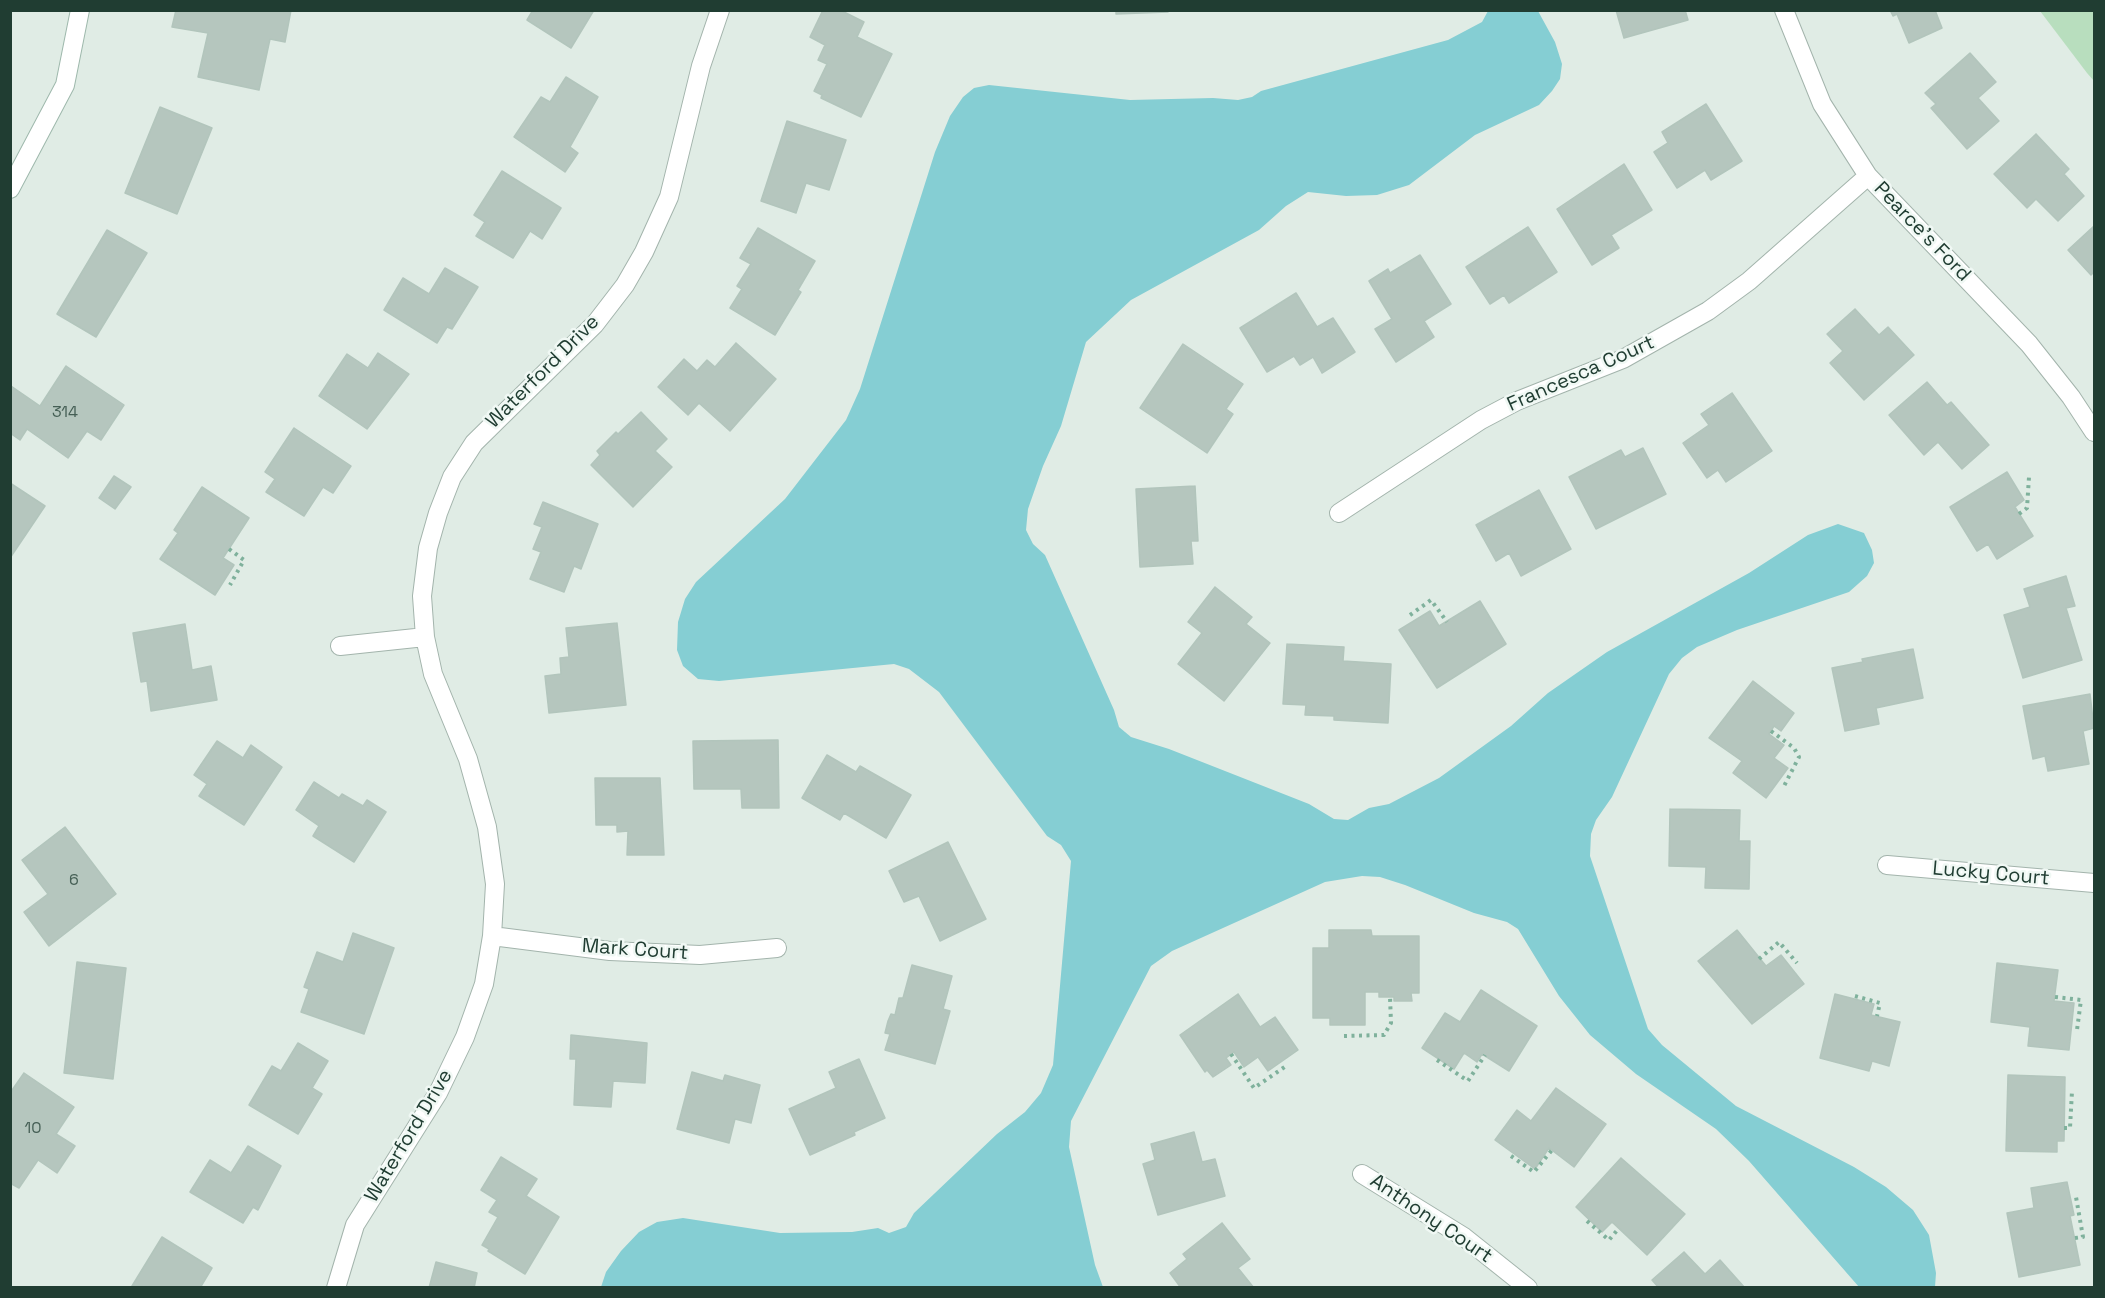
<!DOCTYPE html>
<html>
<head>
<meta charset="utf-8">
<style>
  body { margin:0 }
  #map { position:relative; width:2105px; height:1298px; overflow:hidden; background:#e0ece5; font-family:"Space Grotesk",sans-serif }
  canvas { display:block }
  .frame { position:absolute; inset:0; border:12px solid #203d32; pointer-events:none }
</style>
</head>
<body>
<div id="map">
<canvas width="2105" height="1298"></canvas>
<div class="frame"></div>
</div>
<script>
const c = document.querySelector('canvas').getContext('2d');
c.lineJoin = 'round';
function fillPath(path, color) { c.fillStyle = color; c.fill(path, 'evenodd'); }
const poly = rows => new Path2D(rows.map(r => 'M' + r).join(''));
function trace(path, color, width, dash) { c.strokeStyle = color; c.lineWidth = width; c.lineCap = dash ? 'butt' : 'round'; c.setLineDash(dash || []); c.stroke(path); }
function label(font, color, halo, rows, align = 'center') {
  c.font = font + ' "Space Grotesk",sans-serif'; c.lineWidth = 5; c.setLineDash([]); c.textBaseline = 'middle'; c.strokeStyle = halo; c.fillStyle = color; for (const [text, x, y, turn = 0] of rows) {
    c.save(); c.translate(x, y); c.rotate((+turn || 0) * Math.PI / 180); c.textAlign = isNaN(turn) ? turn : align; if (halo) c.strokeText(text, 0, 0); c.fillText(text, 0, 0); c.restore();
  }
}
fillPath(poly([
  [2040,11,2094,11,2094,81,2087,73]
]), '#b8debe');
fillPath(poly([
  [1488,11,1538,11,1555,42,1562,64,1560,79,1552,91,1539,105,1475,135,1409,185,1377,195,1346,196,1308,192,1286,206,1259,230,1131,300,1086,342,1061,426,1043,466,1028,509,1026,530,1033,544,1045,555,1114,710,1119,727,1131,737,1169,749,1309,804,1334,819,1348,820,1369,808,1389,804,1439,778,1511,726,1548,693,1607,652,1749,573,1808,535,1838,524,1864,533,1872,550,1874,563,1867,576,1849,592,1737,630,1697,647,1682,658,1669,674,1612,797,1596,820,1591,834,1590,856,1648,1029,1662,1045,1736,1106,1854,1167,1886,1187,1913,1210,1929,1235,1936,1273,1935,1287,1859,1287,1749,1161,1716,1129,1636,1074,1590,1035,1559,996,1518,929,1507,922,1474,913,1405,885,1380,877,1362,876,1325,882,1172,951,1151,966,1071,1121,1069,1147,1095,1265,1103,1287,601,1287,606,1272,621,1251,639,1232,657,1222,683,1218,780,1233,852,1232,878,1228,889,1233,906,1227,914,1213,997,1134,1025,1112,1041,1093,1053,1065,1071,861,1061,845,1047,836,939,692,909,669,894,664,719,681,698,679,683,666,677,650,678,622,685,599,696,582,785,499,846,420,860,389,935,152,950,116,963,97,974,88,989,85,1130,100,1213,98,1238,100,1252,97,1261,91,1448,40,1482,22]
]), '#85ced3');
const building = poly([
  [176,10,291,10,285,42,270,39,259,90,198,77,208,33,172,27,176,10],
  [533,10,594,10,571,48,527,20,533,10],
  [823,10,840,10,864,22,857,37,892,54,861,117,821,98,822,95,814,91,827,64,818,60,825,45,810,37,823,10],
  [1116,10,1168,10,1168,12,1116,14,1116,10],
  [1616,10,1685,10,1688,20,1624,38,1616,10],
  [1890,10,1935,10,1942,28,1909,43,1897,14,1893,16,1890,10],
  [1970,53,1996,82,1978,98,1999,121,1967,149,1931,108,1936,104,1925,93,1970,53],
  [566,77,598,97,570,147,578,153,565,172,514,137,541,97,550,102,566,77],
  [1706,104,1742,161,1711,180,1705,170,1677,188,1654,152,1668,143,1662,132,1706,104],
  [160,107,212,128,177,214,125,193,160,107],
  [787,121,846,140,829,190,806,183,796,213,761,201,787,121],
  [2036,134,2069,169,2064,174,2084,196,2058,221,2036,199,2027,208,1994,174,2036,134],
  [1624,164,1652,210,1611,235,1619,248,1592,265,1557,209,1624,164],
  [502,171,561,208,542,239,530,231,513,258,476,236,485,222,474,215,502,171],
  [2094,226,2094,272,2091,275,2068,250,2094,226],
  [1528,227,1557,272,1509,303,1504,295,1490,304,1466,267,1528,227],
  [758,228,815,261,798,290,801,292,775,335,730,308,742,289,737,286,751,264,740,258,758,228],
  [107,230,147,253,96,337,57,314,107,230],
  [1420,255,1451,304,1424,321,1434,337,1396,362,1375,329,1392,319,1369,281,1388,269,1390,273,1420,255],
  [445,268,478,287,452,329,447,327,437,343,384,310,403,278,429,294,445,268],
  [1296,293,1317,327,1333,318,1355,352,1322,373,1313,357,1300,365,1294,356,1267,372,1240,328,1296,293],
  [1855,309,1879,335,1888,327,1914,355,1864,400,1830,363,1843,351,1827,334,1855,309],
  [736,343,776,379,730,431,699,403,688,415,658,387,684,359,697,371,707,360,715,367,736,343],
  [1183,344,1243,384,1226,409,1233,414,1207,453,1140,408,1183,344],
  [378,353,409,374,367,429,319,396,347,354,368,368,378,353],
  [66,366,124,405,101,440,87,431,68,458,27,429,20,440,10,433,11,386,40,406,66,366],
  [1927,382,1947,405,1951,402,1989,445,1962,469,1938,442,1924,455,1889,415,1927,382],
  [1732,393,1772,451,1726,482,1718,470,1707,478,1683,443,1709,425,1701,414,1732,393],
  [641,412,667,439,655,451,672,467,633,507,591,465,600,455,597,451,616,432,618,434,641,412],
  [294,428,351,466,333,493,323,487,304,516,266,492,275,479,265,472,294,428],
  [1643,448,1666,494,1596,529,1569,477,1621,450,1625,457,1643,448],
  [2007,472,2024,500,2015,507,2033,536,1997,559,1988,544,1977,551,1950,507,2007,472],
  [114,476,131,487,115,509,99,498,114,476],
  [10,483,45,506,10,558,10,483],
  [1195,486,1198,541,1191,541,1193,564,1140,567,1136,489,1195,486],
  [202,487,249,518,223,558,234,565,215,595,160,559,178,533,174,530,202,487],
  [1539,490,1571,549,1521,576,1509,553,1496,561,1476,525,1539,490],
  [543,502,598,524,581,569,574,566,564,592,530,579,541,552,533,549,542,527,534,524,543,502],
  [2066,576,2075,606,2066,608,2082,660,2023,678,2004,615,2030,607,2024,589,2066,576],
  [1215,587,1252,617,1246,624,1270,643,1224,701,1178,664,1202,633,1188,622,1215,587],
  [1480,601,1506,644,1437,688,1399,630,1430,611,1439,626,1480,601],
  [617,623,626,705,549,713,545,676,561,674,560,658,569,657,566,628,617,623],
  [185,624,192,670,211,666,217,700,151,711,147,681,141,682,133,633,185,624],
  [1287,644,1344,647,1343,661,1391,664,1388,723,1334,720,1334,716,1305,715,1306,705,1283,704,1287,644],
  [1913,649,1923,698,1876,708,1879,724,1845,731,1832,668,1863,662,1862,659,1913,649],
  [1753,681,1794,713,1781,731,1774,726,1769,734,1784,745,1774,758,1788,768,1766,798,1733,773,1742,761,1709,738,1753,681],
  [2090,694,2094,728,2083,731,2089,764,2048,771,2045,756,2033,759,2023,706,2090,694],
  [778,740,779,808,742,808,741,789,694,789,693,741,778,740],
  [217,741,243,758,251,745,282,767,244,825,199,796,207,784,194,775,217,741],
  [827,755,856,772,860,766,911,795,886,838,844,813,840,820,802,798,827,755],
  [595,778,660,778,664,855,627,855,628,831,617,832,617,825,596,825,595,778],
  [314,782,339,798,342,794,363,806,367,800,386,812,354,862,313,836,319,826,296,810,314,782],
  [1670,809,1740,810,1739,841,1750,841,1749,889,1705,888,1706,867,1669,866,1670,809],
  [65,827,116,894,49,946,24,912,48,894,22,860,65,827],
  [948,842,986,919,940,941,919,896,904,902,889,871,948,842],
  [1329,930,1371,930,1372,936,1419,936,1419,993,1411,993,1412,1001,1394,1001,1394,997,1379,997,1379,992,1365,992,1365,1025,1330,1025,1330,1018,1313,1018,1313,948,1329,948,1329,930],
  [1737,930,1766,966,1781,955,1804,984,1752,1024,1698,961,1737,930],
  [353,933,394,948,364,1034,301,1012,309,989,304,987,317,952,343,962,353,933],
  [77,962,126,968,113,1079,64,1073,77,962],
  [1997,963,2058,970,2054,1001,2074,1003,2069,1050,2028,1046,2030,1027,1991,1022,1997,963],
  [912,965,952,976,943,1009,950,1011,935,1064,885,1050,890,1034,885,1033,888,1021,891,1014,895,1015,899,998,903,998,912,965],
  [1481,990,1537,1026,1509,1071,1482,1054,1477,1062,1464,1053,1454,1069,1422,1048,1445,1013,1460,1022,1481,990],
  [1238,994,1260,1027,1275,1017,1298,1050,1268,1071,1258,1057,1244,1067,1234,1052,1226,1058,1231,1065,1213,1077,1207,1070,1205,1072,1180,1035,1238,994],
  [1835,994,1874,1004,1871,1015,1900,1022,1889,1066,1872,1061,1869,1071,1820,1058,1835,994],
  [571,1035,647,1043,645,1083,613,1081,611,1107,574,1105,576,1059,570,1059,571,1035],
  [298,1043,328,1061,312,1088,322,1094,298,1134,249,1105,272,1066,281,1071,298,1043],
  [859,1059,885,1118,854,1132,855,1135,810,1155,789,1109,836,1088,829,1072,859,1059],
  [692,1072,723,1081,725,1075,760,1085,751,1123,735,1119,729,1143,677,1129,692,1072],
  [24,1073,74,1107,56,1134,75,1146,57,1173,38,1160,19,1188,10,1183,10,1093,24,1073],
  [2008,1075,2065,1077,2064,1141,2057,1141,2057,1152,2006,1151,2008,1075],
  [1556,1088,1606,1124,1574,1167,1549,1148,1535,1169,1495,1140,1517,1110,1531,1121,1556,1088],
  [1194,1132,1202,1162,1215,1159,1225,1196,1158,1215,1143,1164,1155,1160,1151,1144,1194,1132],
  [248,1146,281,1166,258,1210,253,1207,243,1223,190,1192,210,1160,231,1173,248,1146],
  [501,1157,537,1179,526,1196,559,1217,525,1274,488,1251,489,1249,482,1245,498,1217,489,1212,497,1200,481,1190,501,1157],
  [1621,1158,1685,1214,1647,1255,1612,1222,1602,1232,1576,1207,1621,1158],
  [2067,1182,2074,1215,2070,1216,2080,1265,2019,1277,2007,1213,2034,1208,2031,1188,2067,1182],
  [1222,1223,1250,1259,1238,1268,1254,1288,1181,1288,1170,1273,1187,1259,1183,1254,1222,1223],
  [162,1237,212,1268,200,1288,132,1286,162,1237],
  [1684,1252,1705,1274,1720,1260,1745,1288,1659,1288,1652,1280,1684,1252],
  [436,1262,477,1273,474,1288,429,1288,436,1262]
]);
fillPath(building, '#b5c6be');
trace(building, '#b2c5bc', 1.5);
const street = poly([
  [1784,10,1822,104,1868,176,2029,344,2071,397,2094,432],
  [1339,513,1481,420,1517,401,1623,359,1708,311,1749,281,1868,176],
  [340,646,425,637],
  [1887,865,2094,883],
  [492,936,610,951,700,955,777,948],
  [1362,1174,1464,1237,1528,1288],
  [336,1288,355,1225,438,1093,465,1037,484,984,492,936,495,884,487,827,468,759,433,674,425,637,422,596,428,548,438,513,452,477,474,443,595,324,625,285,644,252,669,197,701,66,720,10]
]);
const secondary = poly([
  [10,189,65,85,80,10]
]);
trace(street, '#a3b4ac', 20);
trace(secondary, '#9eb8ac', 20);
trace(poly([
  [2019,514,2027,508,2029,477],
  [229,549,244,560,230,585],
  [1410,615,1431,600,1447,622],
  [1771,731,1794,748,1799,757,1783,788],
  [1759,959,1779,942,1797,963],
  [1855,996,1880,1003,1877,1016],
  [2055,997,2081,1000,2077,1030],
  [1344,1036,1384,1035,1391,1023,1390,997],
  [1231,1054,1254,1088,1286,1066],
  [1437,1060,1468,1081,1485,1055],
  [2064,1128,2070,1128,2072,1091],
  [1511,1156,1534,1172,1552,1150],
  [1587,1221,1609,1240,1619,1228],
  [2075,1238,2083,1237,2076,1197]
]), '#7fb19c', 4, [3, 4.5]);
trace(street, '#fff', 18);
trace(secondary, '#fff', 18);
label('16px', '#455f55', null, [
  ["314",65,413],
  ["6",74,881],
  ["10",33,1129]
]);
label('20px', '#203d32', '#f0f8f4', [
  ["Pearce's Ford",1922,232,46],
  ["Waterford Drive",543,372,-45],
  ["Francesca Court",1581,374,-24],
  ["Lucky Court",1991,874,5],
  ["Mark Court",635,950,4],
  ["Waterford Drive",409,1136,-59],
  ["Anthony Court",1431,1219,34]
]);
</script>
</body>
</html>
